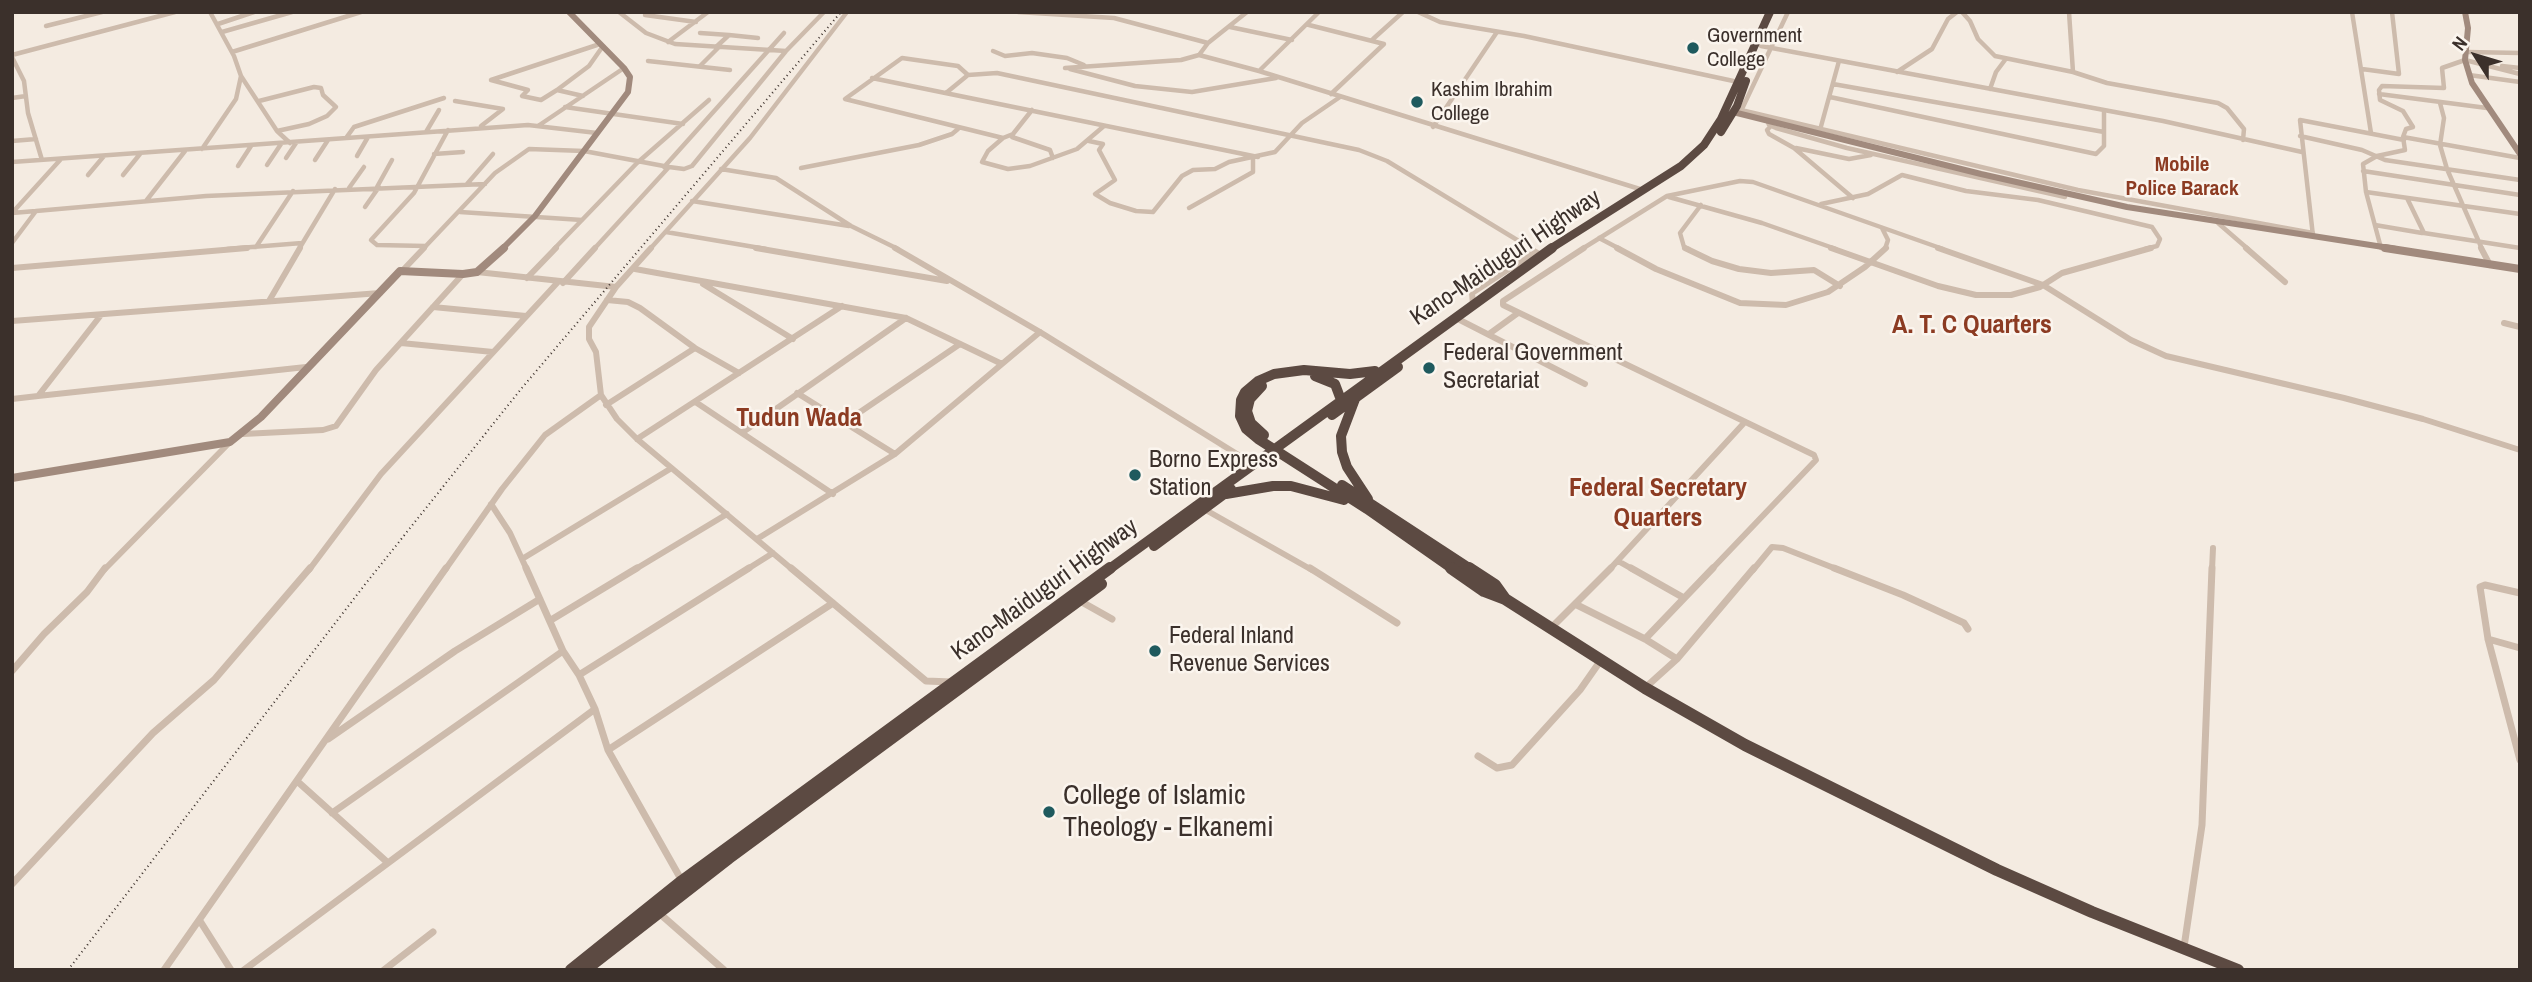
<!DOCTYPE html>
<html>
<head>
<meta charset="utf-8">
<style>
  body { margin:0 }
  #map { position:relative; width:2532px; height:982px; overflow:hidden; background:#f4ebe1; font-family:"Archivo Narrow",sans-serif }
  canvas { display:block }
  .frame { position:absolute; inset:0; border:14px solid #3b302b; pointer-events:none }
  .north { position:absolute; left:2441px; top:21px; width:70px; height:70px; -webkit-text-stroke:5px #fbf5ee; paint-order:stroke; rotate:307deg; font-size:19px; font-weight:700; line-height:28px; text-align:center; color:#3b302b }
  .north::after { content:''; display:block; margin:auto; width:24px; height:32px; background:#3b302b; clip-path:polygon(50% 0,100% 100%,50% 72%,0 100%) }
</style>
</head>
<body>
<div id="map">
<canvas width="2532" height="982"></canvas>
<div class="frame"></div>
<div class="north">N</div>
</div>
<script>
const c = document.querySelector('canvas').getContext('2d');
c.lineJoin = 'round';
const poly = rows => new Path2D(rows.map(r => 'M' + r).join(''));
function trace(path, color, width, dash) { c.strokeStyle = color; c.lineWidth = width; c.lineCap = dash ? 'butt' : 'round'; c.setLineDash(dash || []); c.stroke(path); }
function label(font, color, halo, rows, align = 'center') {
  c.font = font + ' "Archivo Narrow",sans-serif'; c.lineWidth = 5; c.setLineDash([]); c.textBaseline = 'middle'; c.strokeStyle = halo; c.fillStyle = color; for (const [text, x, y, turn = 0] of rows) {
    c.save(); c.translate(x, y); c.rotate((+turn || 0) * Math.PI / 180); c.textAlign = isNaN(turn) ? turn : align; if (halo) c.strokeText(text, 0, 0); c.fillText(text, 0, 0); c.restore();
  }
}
trace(poly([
  [210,12,234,56,241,76,277,131,290,143],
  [619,12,646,33,675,44,786,51],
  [1018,12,1114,18,1208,43],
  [1418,12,1440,22,1524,36,1738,82],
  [1962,12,1970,21,1978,39,1995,56,2073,72,2069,12],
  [2352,12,2371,133],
  [645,15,696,22],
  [218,24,254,12],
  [1309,25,1384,44,1331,94],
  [46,26,102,12],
  [1230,27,1292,40],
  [222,32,292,12],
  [700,33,729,35],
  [1373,39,1403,12],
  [668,42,708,12],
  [1761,46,2163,121,2302,152],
  [716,47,729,35,758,38],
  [993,51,1005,56,1032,53,1067,58,1084,65],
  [232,52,361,12],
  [2467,52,2520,53],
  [12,55,175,12],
  [1199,55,1208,43,1247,12],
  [12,57,24,81,28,113,42,160],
  [648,61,730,70],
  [700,66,719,47],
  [2502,66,2520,68],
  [1065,68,1181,60,1199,55,1259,71,1643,190],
  [1070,69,1135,86,1192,92,1276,78],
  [2362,69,2399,74,2392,12],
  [1259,71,1319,12],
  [1897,72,1932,49,1948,19,1957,12],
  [2073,72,2107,83,2218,103,2227,108,2244,129,2243,140],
  [968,75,958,66,902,58,845,99,1003,138],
  [2469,75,2520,82],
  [872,78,1258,157],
  [491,80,600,44],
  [491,80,528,90,522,96,541,100,557,90],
  [1833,84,2104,132],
  [1990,89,1996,72,2005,60],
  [946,93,968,75,997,73,1359,150,1387,161,1532,249],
  [2379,94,2487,108],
  [583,96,557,90,589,66,603,46],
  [1830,97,2096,154,2104,146,2104,111],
  [12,98,26,96],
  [259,101,314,87,321,88,323,95,336,107,327,116,309,124,277,131],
  [455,101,503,109,481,126],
  [2440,103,2444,118,2440,145,2447,169,2482,249],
  [565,107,683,124],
  [1032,110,1013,134,1003,138,988,151,982,162,1008,169,1030,166,1077,149,1104,126],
  [1741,110,2078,190,2313,233],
  [1741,111,1788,12],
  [1767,120,1769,125,1776,128,1847,148,2065,197],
  [538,126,624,68],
  [1771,126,1767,130,1769,134,1794,148,1853,198],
  [1433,127,1497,32],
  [1820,130,1839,61],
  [426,132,439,110],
  [1013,134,1012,137,1050,150,1053,158],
  [2300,136,2362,150,2385,160,2520,180],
  [2403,137,2520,158],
  [346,138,354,127,444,98],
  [12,141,36,139],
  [1089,141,1103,144,1099,150,1115,180,1095,194,1110,203,1136,211,1153,212,1182,176,1193,170,1215,169,1229,162,1275,152,1302,123,1340,97],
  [1796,148,1849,159,1871,155],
  [202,149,236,99,241,76],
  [434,154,463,152],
  [357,156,368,137],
  [286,158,296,143],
  [315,160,328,140],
  [12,162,528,125,597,133],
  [267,165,281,144],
  [238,166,251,146],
  [664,167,784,33],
  [669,167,684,169,692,166,786,51,824,12],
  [801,168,919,145,952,134,958,129],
  [721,169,776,178,851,226,898,249],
  [2363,171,2520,195],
  [88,175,104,156],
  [123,175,140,154],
  [467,184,493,154],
  [377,187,392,160],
  [349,188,364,167],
  [2366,192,2520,214],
  [1669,197,1762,223,1836,249],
  [2407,198,2424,233,2520,248],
  [146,201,185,151],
  [692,201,849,226],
  [1821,204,1868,194,1902,175,1966,191,2038,200,2152,227,2160,239,2157,246,2145,249],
  [365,207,379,187],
  [1189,208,1253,172,1253,159],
  [460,212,582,220],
  [12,213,61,159],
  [12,213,36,211],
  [2218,223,2248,249],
  [2375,225,2422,233],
  [1882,228,1888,240,1885,249],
  [666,232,766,249],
  [2313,236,2300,120,2404,140],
  [1599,238,1620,249],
  [12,243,36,211,206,196,485,184],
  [426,246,377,245,371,240,414,193,448,130],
  [256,247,293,191],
  [2381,248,2366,192,2363,164,2377,156,2405,150,2403,137,2406,129,2413,127,2403,111,2380,100,2379,90,2382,86,2444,88,2442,68,2465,60,2520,74],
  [227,249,302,243],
  [299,249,335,189],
  [423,249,495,173,529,149,584,151,669,167,594,249],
  [554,249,637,163,709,100],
  [650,249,750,138,847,12],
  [1582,249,1667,196,1740,181,1753,182,1943,249],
  [1689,249,1684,247,1680,233,1701,205]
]), '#cdbbac', 4.5);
trace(poly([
  [651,248,616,287,589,327,589,339,596,352,601,395,617,419,637,439,793,570],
  [756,248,947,281],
  [895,248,1040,332,1253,464],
  [1529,248,1541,255],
  [1584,248,1503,301,1503,305,1814,455,1816,460,1711,570],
  [1617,248,1656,269,1740,303,1786,305,1828,292,1865,267,1886,248],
  [1685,248,1712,261,1739,269,1771,273,1814,270,1840,286],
  [1831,248,1938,286,1976,295,2011,295,2040,287,2062,273,2151,248],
  [1938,248,2043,285,2131,340,2166,356,2344,398,2423,419,2520,450],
  [2246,248,2285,282],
  [2481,248,2490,265],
  [12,268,247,248],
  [404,269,424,248],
  [635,269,906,318,1002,364],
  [477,272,616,287],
  [527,278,556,248],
  [563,283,595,248],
  [703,284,793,339],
  [607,300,628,302,640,308,695,348,739,373],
  [269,301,300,248],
  [1473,304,1472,293,1535,252],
  [433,307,526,316],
  [101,315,38,396,306,367],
  [1456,318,1585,384],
  [12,321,380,293],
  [2504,323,2520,327],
  [1489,334,1518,313],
  [401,343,493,352],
  [797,393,895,454],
  [12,399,38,396],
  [697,403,833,494],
  [606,405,695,348],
  [844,423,960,344],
  [743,432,906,318],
  [243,434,323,430,336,426,376,370,463,274],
  [637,439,842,306],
  [491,504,510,533,527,570],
  [1204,509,1312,570],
  [757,539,895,454,1040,332],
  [522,559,670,469],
  [1618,561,1634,570],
  [104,570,230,442],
  [309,570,381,474,558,282],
  [445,570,502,489,545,435,601,395],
  [634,570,727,514],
  [746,570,773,553],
  [1609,570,1744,423],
  [1753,570,1772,547,1783,548,1839,570],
  [2212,570,2213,548]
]), '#cdbbac', 6);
trace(poly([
  [526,568,563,651,579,675,595,709,608,750,682,881],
  [791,568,926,681,952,682],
  [1310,568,1397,623],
  [1631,568,1684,598],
  [1834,568,1903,595,1964,623,1968,629],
  [2520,593,2485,585,2480,587,2488,639,2520,760],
  [1080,601,1112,619],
  [1575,604,1645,639,1677,659],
  [551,620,637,568],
  [1552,627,1611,568],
  [1645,639,1713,568],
  [2488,639,2520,648],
  [12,671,44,634,87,592,105,568],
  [579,675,749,568],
  [1646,687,1677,659,1754,568],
  [328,739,455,651,540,599],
  [608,750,833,603],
  [1478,756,1497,768,1512,765,1580,690,1601,660],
  [297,781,387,862],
  [332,813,563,651],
  [12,884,153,733,214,680,310,568],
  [659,913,724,970],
  [200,921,231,970],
  [2184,947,2202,825,2212,568],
  [164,970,446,568],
  [244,970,595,709],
  [384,970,433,932]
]), '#cdbbac', 7);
trace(poly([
  [2465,12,2468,28,2465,60,2472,83,2520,154],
  [1733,112,1981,174,2127,207,2396,249],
  [502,249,535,216,628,92,630,77,624,68,569,12]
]), '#a18a7d', 6);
trace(poly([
  [2385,248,2520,269],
  [12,478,230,442,261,417,400,271,463,274,477,272,504,248]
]), '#a18a7d', 8);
trace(poly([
  [1721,132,1737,106,1746,81],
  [1550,249,1681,166,1704,145,1721,119,1770,12]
]), '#5c4a42', 8);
trace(poly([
  [1375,371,1350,374,1304,370,1274,374,1258,381,1245,392,1241,400,1240,416,1246,429,1258,439,1367,509,1454,570],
  [1315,376,1335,384,1341,400],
  [1262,386,1250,399,1247,411,1251,423,1264,435],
  [1355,399,1341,436,1342,452,1347,467,1368,499],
  [1332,415,1398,367],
  [1342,485,1472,570],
  [1226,494,1273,486,1291,486,1344,500],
  [1154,546,1231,489],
  [1108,570,1552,248]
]), '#5c4a42', 10);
trace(poly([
  [1451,568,1484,591,1505,599,1645,688,1745,745,1997,870,2092,912,2238,970],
  [1469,568,1495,585,1505,599],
  [571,970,682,881,1110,568],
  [585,970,729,858,1101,584]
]), '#5c4a42', 12);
trace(poly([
  [68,970,363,587,521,389,841,12]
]), '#3b302b', 2, [1, 3.5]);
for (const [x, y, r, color] of [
  [1693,48,7,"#1f5a5e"],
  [1417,102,7,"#1f5a5e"],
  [1429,368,7,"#1f5a5e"],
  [1135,475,7,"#1f5a5e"],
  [1155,651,7,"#1f5a5e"],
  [1049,812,7,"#1f5a5e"]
]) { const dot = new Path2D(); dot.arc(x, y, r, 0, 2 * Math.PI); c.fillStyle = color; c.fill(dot); trace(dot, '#fbf5ee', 2.5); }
label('21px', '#3b302b', '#fbf5ee', [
  ["Government",1707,36],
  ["College",1707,60],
  ["Kashim Ibrahim",1431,90],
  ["College",1431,114]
], 'left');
label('bold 21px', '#8c3b22', '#fbf5ee', [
  ["Mobile",2182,165],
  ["Police Barack",2182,189]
]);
label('24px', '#3b302b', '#fbf5ee', [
  ["Kano-Maiduguri Highway",1506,258,-34],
  ["Kano-Maiduguri Highway",1045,590,-36]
]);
label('24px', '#3b302b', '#fbf5ee', [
  ["Federal Government",1443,354],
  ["Secretariat",1443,382],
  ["Borno Express",1149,461],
  ["Station",1149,489],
  ["Federal Inland",1169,637],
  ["Revenue Services",1169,665]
], 'left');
label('bold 26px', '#8c3b22', '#fbf5ee', [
  ["A. T. C Quarters",1972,326],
  ["Tudun Wada",799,419],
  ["Federal Secretary",1658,489],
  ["Quarters",1658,519]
]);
label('28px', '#3b302b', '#fbf5ee', [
  ["College of Islamic",1063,796],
  ["Theology - Elkanemi",1063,828]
], 'left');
</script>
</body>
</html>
